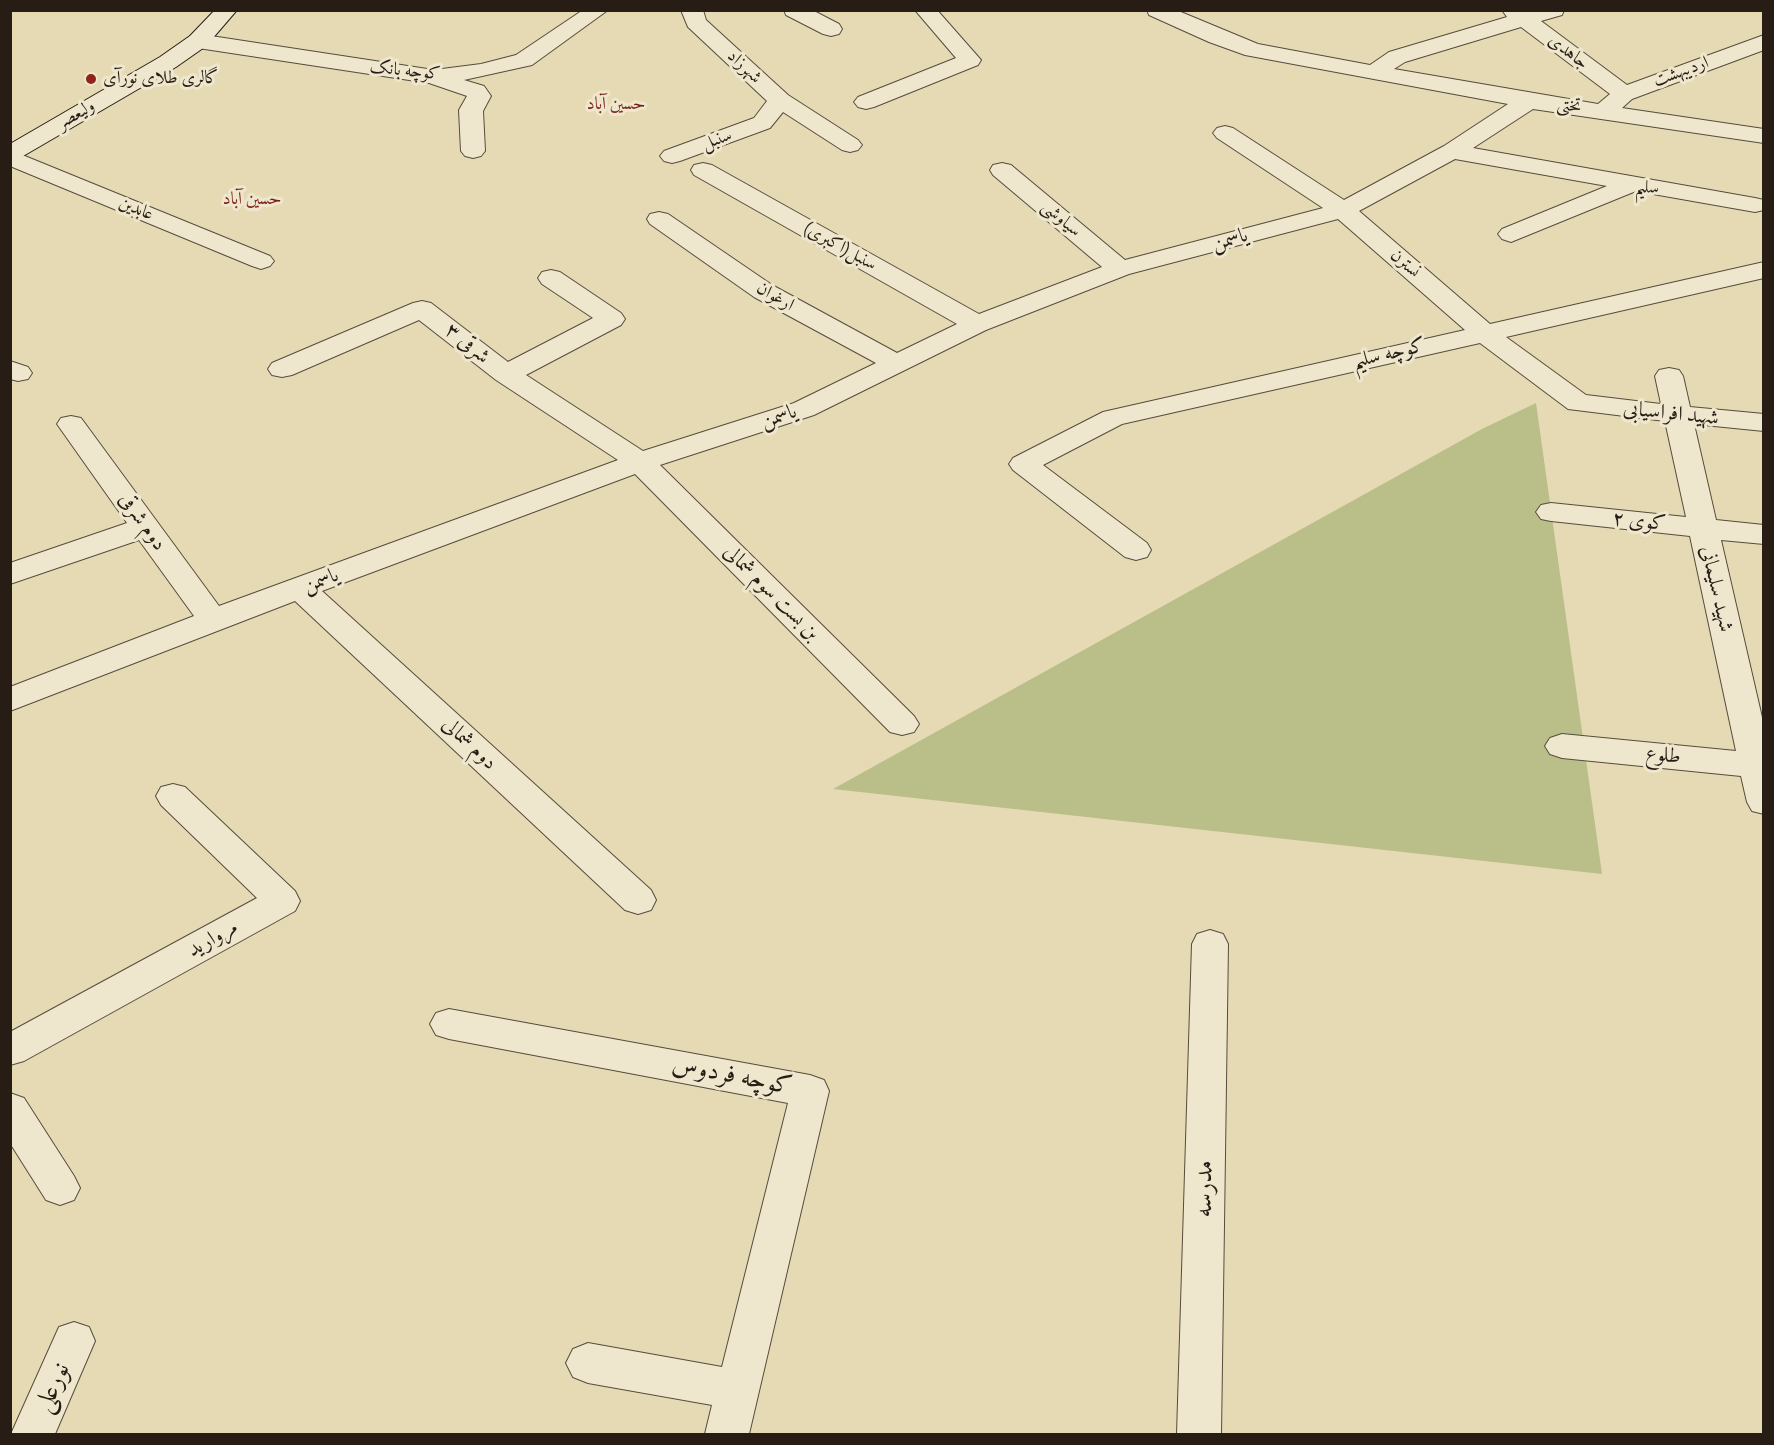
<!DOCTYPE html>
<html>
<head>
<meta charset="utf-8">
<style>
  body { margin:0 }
  #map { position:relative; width:1774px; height:1445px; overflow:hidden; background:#e5dab4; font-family:"IM FELL Great Primer",serif }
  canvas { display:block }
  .frame { position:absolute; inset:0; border:12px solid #271d14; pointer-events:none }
</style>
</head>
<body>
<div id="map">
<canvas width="1774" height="1445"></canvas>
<div class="frame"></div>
</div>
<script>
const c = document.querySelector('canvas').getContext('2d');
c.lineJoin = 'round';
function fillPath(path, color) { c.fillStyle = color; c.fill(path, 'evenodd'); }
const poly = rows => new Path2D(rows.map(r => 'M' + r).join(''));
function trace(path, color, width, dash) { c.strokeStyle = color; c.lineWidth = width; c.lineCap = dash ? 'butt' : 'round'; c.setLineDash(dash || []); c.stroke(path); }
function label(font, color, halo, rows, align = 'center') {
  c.font = font + ' "IM FELL Great Primer",Amiri,serif'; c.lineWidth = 6; c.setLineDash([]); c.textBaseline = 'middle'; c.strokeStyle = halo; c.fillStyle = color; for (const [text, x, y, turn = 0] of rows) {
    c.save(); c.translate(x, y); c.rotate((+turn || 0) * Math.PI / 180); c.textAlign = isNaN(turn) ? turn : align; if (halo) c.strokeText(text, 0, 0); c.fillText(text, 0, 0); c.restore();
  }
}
fillPath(poly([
  [1536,403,1602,874,833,789,1482,429]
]), '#babe89');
const street = poly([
  [583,10,608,10,532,65,464,80,484,86,491,96,483,111,485,151,481,156,473,158,465,156,461,151,459,110,467,96,429,83,198,48,190,46,187,41,190,36,198,34,434,70,481,64,516,55,583,10],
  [681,10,703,10,706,20,788,95,858,140,862,145,858,150,850,152,842,150,783,112,770,128,680,161,672,163,664,161,660,156,664,151,754,118,767,101,688,27,681,10],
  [784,10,812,10,839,24,842,29,839,34,831,36,823,34,786,15,784,10],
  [915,10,937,10,981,60,978,65,874,107,866,109,858,107,854,102,858,97,956,58,915,10],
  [1147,10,1176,10,1258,44,1370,65,1389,52,1507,17,1502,10,1564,10,1562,15,1541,21,1627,85,1764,35,1764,50,1632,99,1622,108,1764,129,1764,143,1533,109,1473,148,1755,198,1764,200,1764,210,1755,212,1636,191,1511,242,1502,239,1498,234,1502,229,1607,186,1455,159,1359,211,1490,324,1764,262,1764,278,1506,337,1586,395,1661,404,1655,376,1659,370,1669,368,1679,370,1683,376,1690,407,1764,414,1764,431,1694,424,1716,520,1764,525,1764,544,1721,540,1764,726,1764,814,1752,811,1747,802,1741,776,1562,758,1550,754,1545,746,1550,738,1562,734,1736,751,1690,536,1551,521,1541,519,1536,512,1541,505,1551,503,1686,517,1665,421,1568,409,1480,343,1122,424,1043,465,1147,543,1151,550,1147,557,1136,560,1125,557,1013,470,1009,464,1013,458,1103,412,1465,330,1338,219,1129,274,986,330,814,415,660,465,914,716,919,724,914,732,902,735,890,732,635,474,322,591,651,890,656,900,651,910,638,914,625,910,295,601,10,711,10,687,194,616,139,540,10,584,10,563,127,523,57,424,61,418,71,416,81,418,219,606,618,460,496,380,419,320,292,375,282,377,272,375,268,369,272,363,413,303,422,301,431,303,508,362,593,318,542,284,538,278,542,272,551,270,560,272,621,313,625,319,621,325,526,375,643,451,794,403,876,363,754,297,650,224,647,219,650,214,659,212,668,214,772,285,897,353,957,324,694,175,691,170,694,165,703,163,712,165,979,314,1102,267,993,175,990,170,993,165,1002,163,1011,165,1125,260,1323,208,1217,138,1213,133,1217,128,1225,126,1233,128,1344,200,1444,146,1508,104,1245,55,1209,42,1149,15,1147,10],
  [1521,27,1610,94,1598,104,1394,69,1405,62,1521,27],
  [10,150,270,256,274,261,270,266,261,269,252,266,10,166,10,150],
  [10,361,28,367,32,373,28,379,18,381,10,379,10,361],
  [173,784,185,787,295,891,300,901,295,911,24,1061,10,1065,10,1032,257,898,161,805,156,796,161,787,173,784],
  [1210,930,1223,934,1228,944,1221,1434,1177,1434,1192,944,1197,934,1210,930],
  [449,1009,810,1075,824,1080,829,1091,749,1434,705,1434,712,1405,588,1383,573,1377,566,1363,573,1349,588,1343,722,1367,788,1103,449,1039,436,1035,430,1024,436,1013,449,1009],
  [10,1093,24,1098,74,1176,80,1188,74,1200,60,1205,46,1200,10,1143,10,1093],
  [74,1322,89,1327,95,1341,55,1434,11,1434,59,1327,74,1322]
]);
const secondary = poly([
  [215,10,237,10,206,46,176,67,18,159,10,161,10,144,160,57,190,36,215,10]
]);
trace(street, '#564c3c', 2);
trace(secondary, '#271d14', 2);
fillPath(street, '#eee7ce');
fillPath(secondary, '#eee7ce');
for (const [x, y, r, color] of [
  [91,79,6,"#8f2418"]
]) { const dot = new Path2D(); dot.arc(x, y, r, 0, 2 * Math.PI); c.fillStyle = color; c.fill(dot); trace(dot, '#eee7ce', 2); }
label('18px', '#271d14', '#eee7ce', [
  ["جاهدی",1568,52,37],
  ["شهرزاد",744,67,43],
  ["کوچه بانک",405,71,6],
  ["اردیبهشت",1681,72,-20],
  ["تختی",1569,106,8],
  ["ولیعصر",76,115,-30],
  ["سنبل",717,140,-20],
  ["سلیم",1647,188,4],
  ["عابدین",136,209,22],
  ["سیاوشی",1061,219,40],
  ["سنبل(اکبری)",840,247,29],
  ["نسترن",1405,264,41],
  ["ارغوان",775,297,30]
]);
label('18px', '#271d14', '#eee7ce', [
  ["گالری طلای نورآی",103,79]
], 'left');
label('18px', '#7a1f14', '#eee7ce', [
  ["حسین آباد",616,105],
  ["حسین آباد",252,200]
]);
label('21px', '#271d14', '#eee7ce', [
  ["یاسمن",1230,240,-15],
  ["۳ شرقی",467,344,39],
  ["کوچه سلیم",1389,354,-13],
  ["شهید افراسیابی",1671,414,6],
  ["یاسمن",779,417,-18],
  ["دوم شرقی",142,522,54],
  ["کوی ۲",1639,522,6],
  ["یاسمن",321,581,-20],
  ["شهید سلیمانی",1716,589,77],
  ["بن بست سوم شمالی",771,593,45],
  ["دوم شمالی",469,744,43],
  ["طلوع",1663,756,6],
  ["مروارید",213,939,-29]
]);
label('26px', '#271d14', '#eee7ce', [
  ["کوچه فردوس",732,1076,11],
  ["مدرسه",1205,1189,-89],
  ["نورعلی",53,1388,-66]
]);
</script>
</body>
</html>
